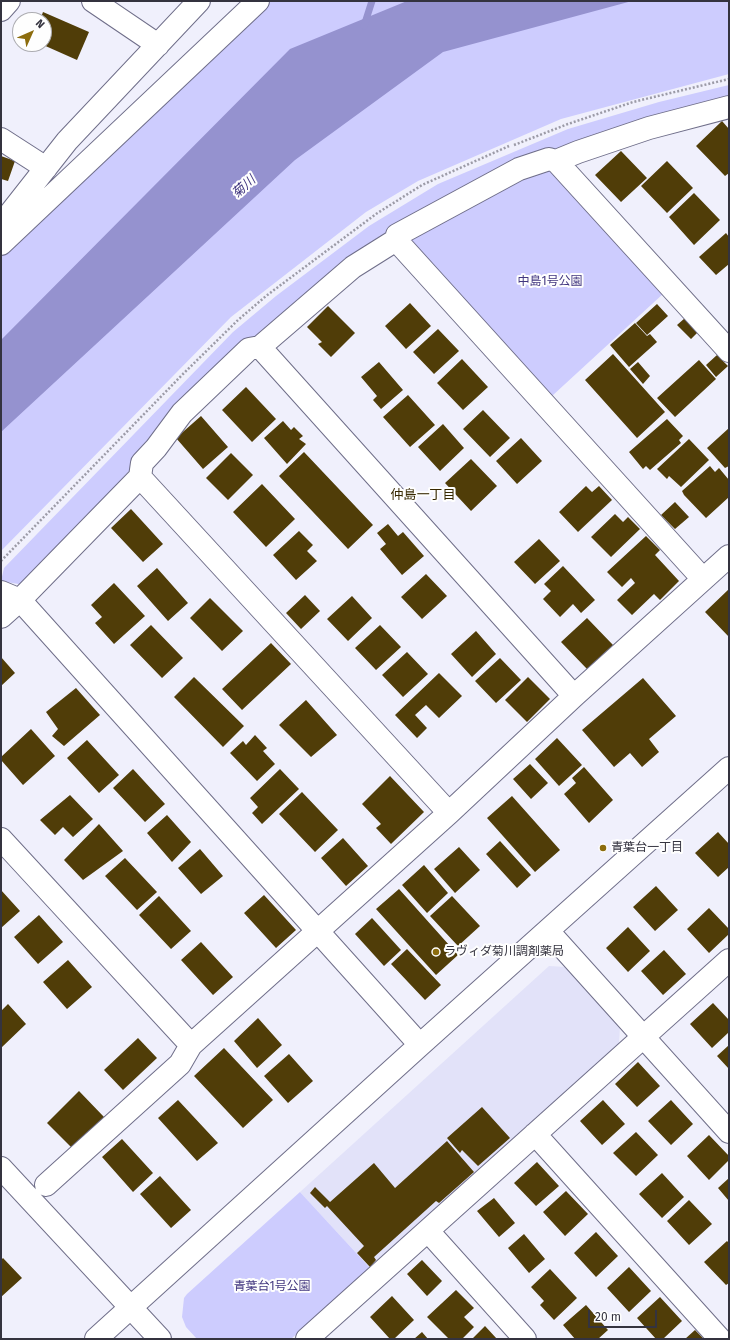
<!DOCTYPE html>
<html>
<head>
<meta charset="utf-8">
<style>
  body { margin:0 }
  #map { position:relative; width:730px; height:1340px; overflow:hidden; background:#f0f0fc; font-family:"Fira Sans",sans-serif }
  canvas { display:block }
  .frame { position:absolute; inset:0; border:2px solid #34333f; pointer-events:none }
  .north { position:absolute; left:12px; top:12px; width:40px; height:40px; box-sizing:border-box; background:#fefefe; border:1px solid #adadb2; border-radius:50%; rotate:45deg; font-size:11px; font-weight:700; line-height:16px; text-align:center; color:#34333f }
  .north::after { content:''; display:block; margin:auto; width:14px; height:18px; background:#8c6c0d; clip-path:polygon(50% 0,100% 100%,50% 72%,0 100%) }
  .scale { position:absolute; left:588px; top:1310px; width:69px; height:18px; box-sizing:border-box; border:2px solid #34333f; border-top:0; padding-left:5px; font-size:12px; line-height:14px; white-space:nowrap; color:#34333f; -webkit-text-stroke:3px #fefefe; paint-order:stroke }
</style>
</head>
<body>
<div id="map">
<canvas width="730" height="1340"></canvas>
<div class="frame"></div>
<div class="north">N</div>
<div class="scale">20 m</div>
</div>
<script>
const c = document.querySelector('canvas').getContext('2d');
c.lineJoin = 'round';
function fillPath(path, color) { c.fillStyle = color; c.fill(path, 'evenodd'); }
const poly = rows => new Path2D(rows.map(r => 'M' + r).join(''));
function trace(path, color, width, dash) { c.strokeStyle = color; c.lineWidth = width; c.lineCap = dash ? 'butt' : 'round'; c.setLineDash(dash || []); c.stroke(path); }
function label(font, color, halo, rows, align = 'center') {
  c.font = font + ' "Fira Sans","Noto Sans JP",sans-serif'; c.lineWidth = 4; c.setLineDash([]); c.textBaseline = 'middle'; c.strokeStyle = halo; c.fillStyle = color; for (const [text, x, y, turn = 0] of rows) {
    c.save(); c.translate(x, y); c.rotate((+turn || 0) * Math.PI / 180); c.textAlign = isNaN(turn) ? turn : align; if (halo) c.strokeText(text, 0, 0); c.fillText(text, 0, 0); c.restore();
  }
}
fillPath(poly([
  [549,966,566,967,620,1026,619,1044,370,1268,300,1192]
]), '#e2e2f9');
fillPath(poly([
  [258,1,729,1,729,74,561,119,418,181,366,212,231,317,1,551,1,245],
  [729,85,729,99,647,120,366,251,153,445,24,585,1,581,4,568,233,332,276,296,369,226,438,184,568,129,659,102],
  [547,164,664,293,552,396,406,235],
  [300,1192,370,1268,291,1339,197,1339,186,1327,182,1317,184,1298,187,1294]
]), '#cdccfe');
fillPath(poly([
  [407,1,632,1,443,52,295,160,1,432,1,340,290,49]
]), '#9592cf');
trace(poly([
  [364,26,372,1]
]), '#9592cf', 7);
fillPath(poly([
  [43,12,89,32,77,60,41,44,44,44,44,20,40,20],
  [722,121,729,129,729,173,725,176,696,146],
  [621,151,647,178,621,202,595,175],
  [1,156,15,161,8,181,1,179],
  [667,161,693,188,667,213,641,186],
  [694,193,720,220,694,245,669,217],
  [726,233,729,237,729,264,716,275,699,257],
  [410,303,431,326,406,349,385,326],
  [657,304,668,316,647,335,636,323],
  [328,306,355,333,331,357,318,344,322,342,307,327],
  [685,318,698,332,691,339,677,325],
  [635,323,647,336,650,334,657,342,629,367,610,345],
  [438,329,459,351,434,374,413,352],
  [613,354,665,412,637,438,585,380],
  [717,355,728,366,716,377,706,365],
  [462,359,488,387,463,410,437,383],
  [699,360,716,379,675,417,657,398],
  [379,362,403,390,381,409,373,400,377,396,361,377],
  [638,362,650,376,643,384,630,369],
  [246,387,276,419,252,442,222,410],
  [408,395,435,425,410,447,383,417],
  [483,410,510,438,490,457,463,429],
  [201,416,228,447,203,469,176,438],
  [667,419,683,436,679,440,681,443,650,470,646,466,643,469,629,452],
  [283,421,291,430,294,427,303,436,299,439,306,444,287,464,264,438],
  [443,424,464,448,440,471,418,447],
  [729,428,729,466,725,468,707,448],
  [521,438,542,461,517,484,496,461],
  [689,439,709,460,681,487,669,476,667,479,657,469],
  [304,452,373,525,348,549,279,476],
  [231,453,253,475,228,500,206,478],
  [471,459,497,486,471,511,445,483],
  [710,466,715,472,719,468,729,480,729,497,706,518,684,495,682,491],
  [262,484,295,519,266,547,233,512],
  [586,486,592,492,599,486,612,500,578,532,559,512],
  [675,502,689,517,675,529,661,515],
  [131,509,163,544,143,562,111,528],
  [615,514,623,522,628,517,640,529,611,557,591,537],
  [388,524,398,536,403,532,424,556,402,575,380,549,386,544,377,533],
  [299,531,313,545,307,551,317,561,296,580,273,555],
  [646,536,660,550,655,555,679,581,660,600,654,594,632,615,617,600,635,583,631,578,622,587,607,572],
  [539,539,560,561,535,584,514,562],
  [563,566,595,600,581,613,573,604,560,617,543,599,551,591,544,584],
  [157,568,188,603,168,621,137,586],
  [426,574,447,596,422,619,401,597],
  [114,583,145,616,114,644,95,623,102,617,91,605],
  [729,589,729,637,705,612],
  [305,595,320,611,301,629,286,613],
  [352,596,372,618,348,641,327,619],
  [210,598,243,631,222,651,190,618],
  [587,618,613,645,587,669,561,642],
  [151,625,183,658,162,678,130,645],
  [380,625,401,647,376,670,355,648],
  [476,631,496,654,472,677,451,654],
  [271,643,291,664,242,710,222,689],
  [407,652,428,674,403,697,382,675],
  [1,657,15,673,1,686],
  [500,658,521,680,496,703,475,681],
  [439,673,462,696,439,718,426,705,415,715,427,728,417,738,395,715],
  [194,677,244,726,223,747,174,697],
  [528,677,550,699,527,722,505,700],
  [643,678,676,716,649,739,659,752,642,767,630,753,614,767,582,730],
  [76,688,100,715,64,746,52,736,58,729,46,712],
  [306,700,337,735,311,757,279,725],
  [31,729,55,756,23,785,1,760,1,757],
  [255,735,267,748,263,751,275,764,257,781,230,753,243,741,246,745],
  [557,738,582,765,559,786,535,759],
  [87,740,119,775,99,793,67,758],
  [530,764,548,783,531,799,513,779],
  [584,767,613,800,589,823,564,794,576,783,572,778],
  [133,769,165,804,145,822,113,788],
  [280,769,299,789,262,824,252,813,258,807,250,798],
  [390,776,424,812,391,844,376,828,381,824,362,804],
  [302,792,338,830,315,852,279,814],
  [70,795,93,819,73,837,63,827,55,835,40,820],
  [512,796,560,850,535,872,487,818],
  [167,815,191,842,172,862,147,833],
  [99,824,123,851,83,880,64,860],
  [718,832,729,844,729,867,718,877,695,853],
  [343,838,368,866,346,886,321,858],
  [500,841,531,875,517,888,486,854],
  [459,847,480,870,455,893,434,869],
  [200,849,223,876,201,894,178,868],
  [125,858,157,892,137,910,105,876],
  [424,865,448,893,427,913,402,885],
  [656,886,678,910,655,931,633,907],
  [399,889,458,955,436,975,376,909],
  [1,890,20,911,1,928],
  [264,895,296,930,276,948,244,913],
  [159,896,191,931,171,949,139,915],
  [452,896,480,926,458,946,430,916],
  [709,908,729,929,729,934,709,953,687,929],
  [39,915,63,942,38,964,14,937],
  [372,918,401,950,384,966,355,934],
  [628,927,650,951,628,972,606,948],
  [201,942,233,977,213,995,181,960],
  [407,949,441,985,425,1000,391,964],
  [664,950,686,974,663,995,641,971],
  [68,960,92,987,67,1009,43,982],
  [713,1003,729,1020,729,1032,712,1048,690,1024],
  [8,1004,26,1024,1,1048,1,1011],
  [258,1018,282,1045,257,1068,234,1041],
  [138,1038,157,1058,123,1090,104,1070],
  [729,1045,729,1069,717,1056],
  [224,1048,273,1100,243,1128,194,1076],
  [289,1054,313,1081,288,1103,264,1076],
  [638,1062,660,1086,637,1107,615,1084],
  [79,1091,104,1117,72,1148,47,1123],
  [178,1100,218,1143,197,1161,158,1118],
  [603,1100,625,1124,602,1145,580,1121],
  [671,1100,693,1124,671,1145,648,1121],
  [482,1107,510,1138,478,1166,462,1150,460,1153,447,1138],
  [636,1132,658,1155,636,1176,613,1153],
  [709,1135,729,1156,729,1160,709,1180,687,1156],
  [122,1139,153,1173,133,1192,102,1157],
  [447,1141,474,1172,439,1203,436,1201,374,1257,376,1260,370,1267,357,1253,364,1246,327,1206,325,1208,310,1193,315,1187,330,1202,374,1163,395,1188],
  [537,1162,559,1186,536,1206,514,1183],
  [662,1173,684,1197,662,1218,639,1194],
  [160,1176,191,1210,171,1228,140,1194],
  [729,1178,729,1201,718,1188],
  [566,1191,588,1214,565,1236,543,1212],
  [494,1198,515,1223,499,1237,477,1211],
  [689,1200,712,1224,689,1245,667,1221],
  [596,1232,618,1256,596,1277,574,1253],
  [524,1234,545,1259,529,1273,508,1248],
  [727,1241,729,1243,729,1283,726,1285,704,1262],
  [3,1258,22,1278,1,1297,1,1260],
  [422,1260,442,1281,427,1296,407,1274],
  [629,1267,651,1291,629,1312,607,1288],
  [550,1269,577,1298,554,1320,540,1305,544,1301,531,1287],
  [456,1290,474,1308,464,1317,474,1327,462,1339,449,1339,427,1317],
  [392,1296,414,1320,394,1339,390,1339,370,1317],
  [660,1297,682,1321,663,1339,656,1339,637,1318],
  [586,1305,608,1330,598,1339,575,1339,563,1325],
  [485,1326,497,1339,472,1339],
  [695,1330,704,1339,685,1339],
  [422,1332,428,1339,414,1339]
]), '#503d08');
const minor = poly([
  [93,1,158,45],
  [1,10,9,1],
  [1,139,46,168],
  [556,161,729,351],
  [1,225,67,141,199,1],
  [396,240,703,579],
  [1,244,258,1],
  [260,347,574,696],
  [140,477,142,463,156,448,182,413,249,349,260,347,353,267,396,240,397,235,519,169,549,159,556,161,578,152,649,128,729,107],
  [1,592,20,600,420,1045],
  [1,617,20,600,140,477,449,813],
  [1,839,191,1045,449,813,574,696,729,556],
  [548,931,729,1132],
  [535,1134,720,1339],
  [1,1168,160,1339],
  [46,1185,180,1064,191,1045],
  [428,1231,525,1339],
  [96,1339,420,1045,729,768],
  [307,1339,729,960]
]);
trace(minor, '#6f6e89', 24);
trace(poly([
  [514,145,568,124,633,102,729,79],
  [1,561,183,374,238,320,266,296,376,214,422,185,509,146]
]), '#9c9ba7', 2.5, [2, 2]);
trace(minor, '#fff', 22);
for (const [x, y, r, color] of [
  [603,848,4,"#8c6c0d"],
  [436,952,4,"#8c6c0d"]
]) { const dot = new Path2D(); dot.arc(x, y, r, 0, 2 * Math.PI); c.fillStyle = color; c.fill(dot); trace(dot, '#fefefe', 1.5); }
label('12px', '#41367f', '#fefefe', [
  ["中島1号公園",550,282],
  ["青葉台1号公園",272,1287]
]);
label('12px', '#34333f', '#fefefe', [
  ["青葉台一丁目",611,848],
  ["ラヴィダ菊川調剤薬局",444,952]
], 'left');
label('italic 13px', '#413780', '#fefefe', [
  ["菊川",244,187,-42]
]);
label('13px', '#372800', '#fefefe', [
  ["仲島一丁目",423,495]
]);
</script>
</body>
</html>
